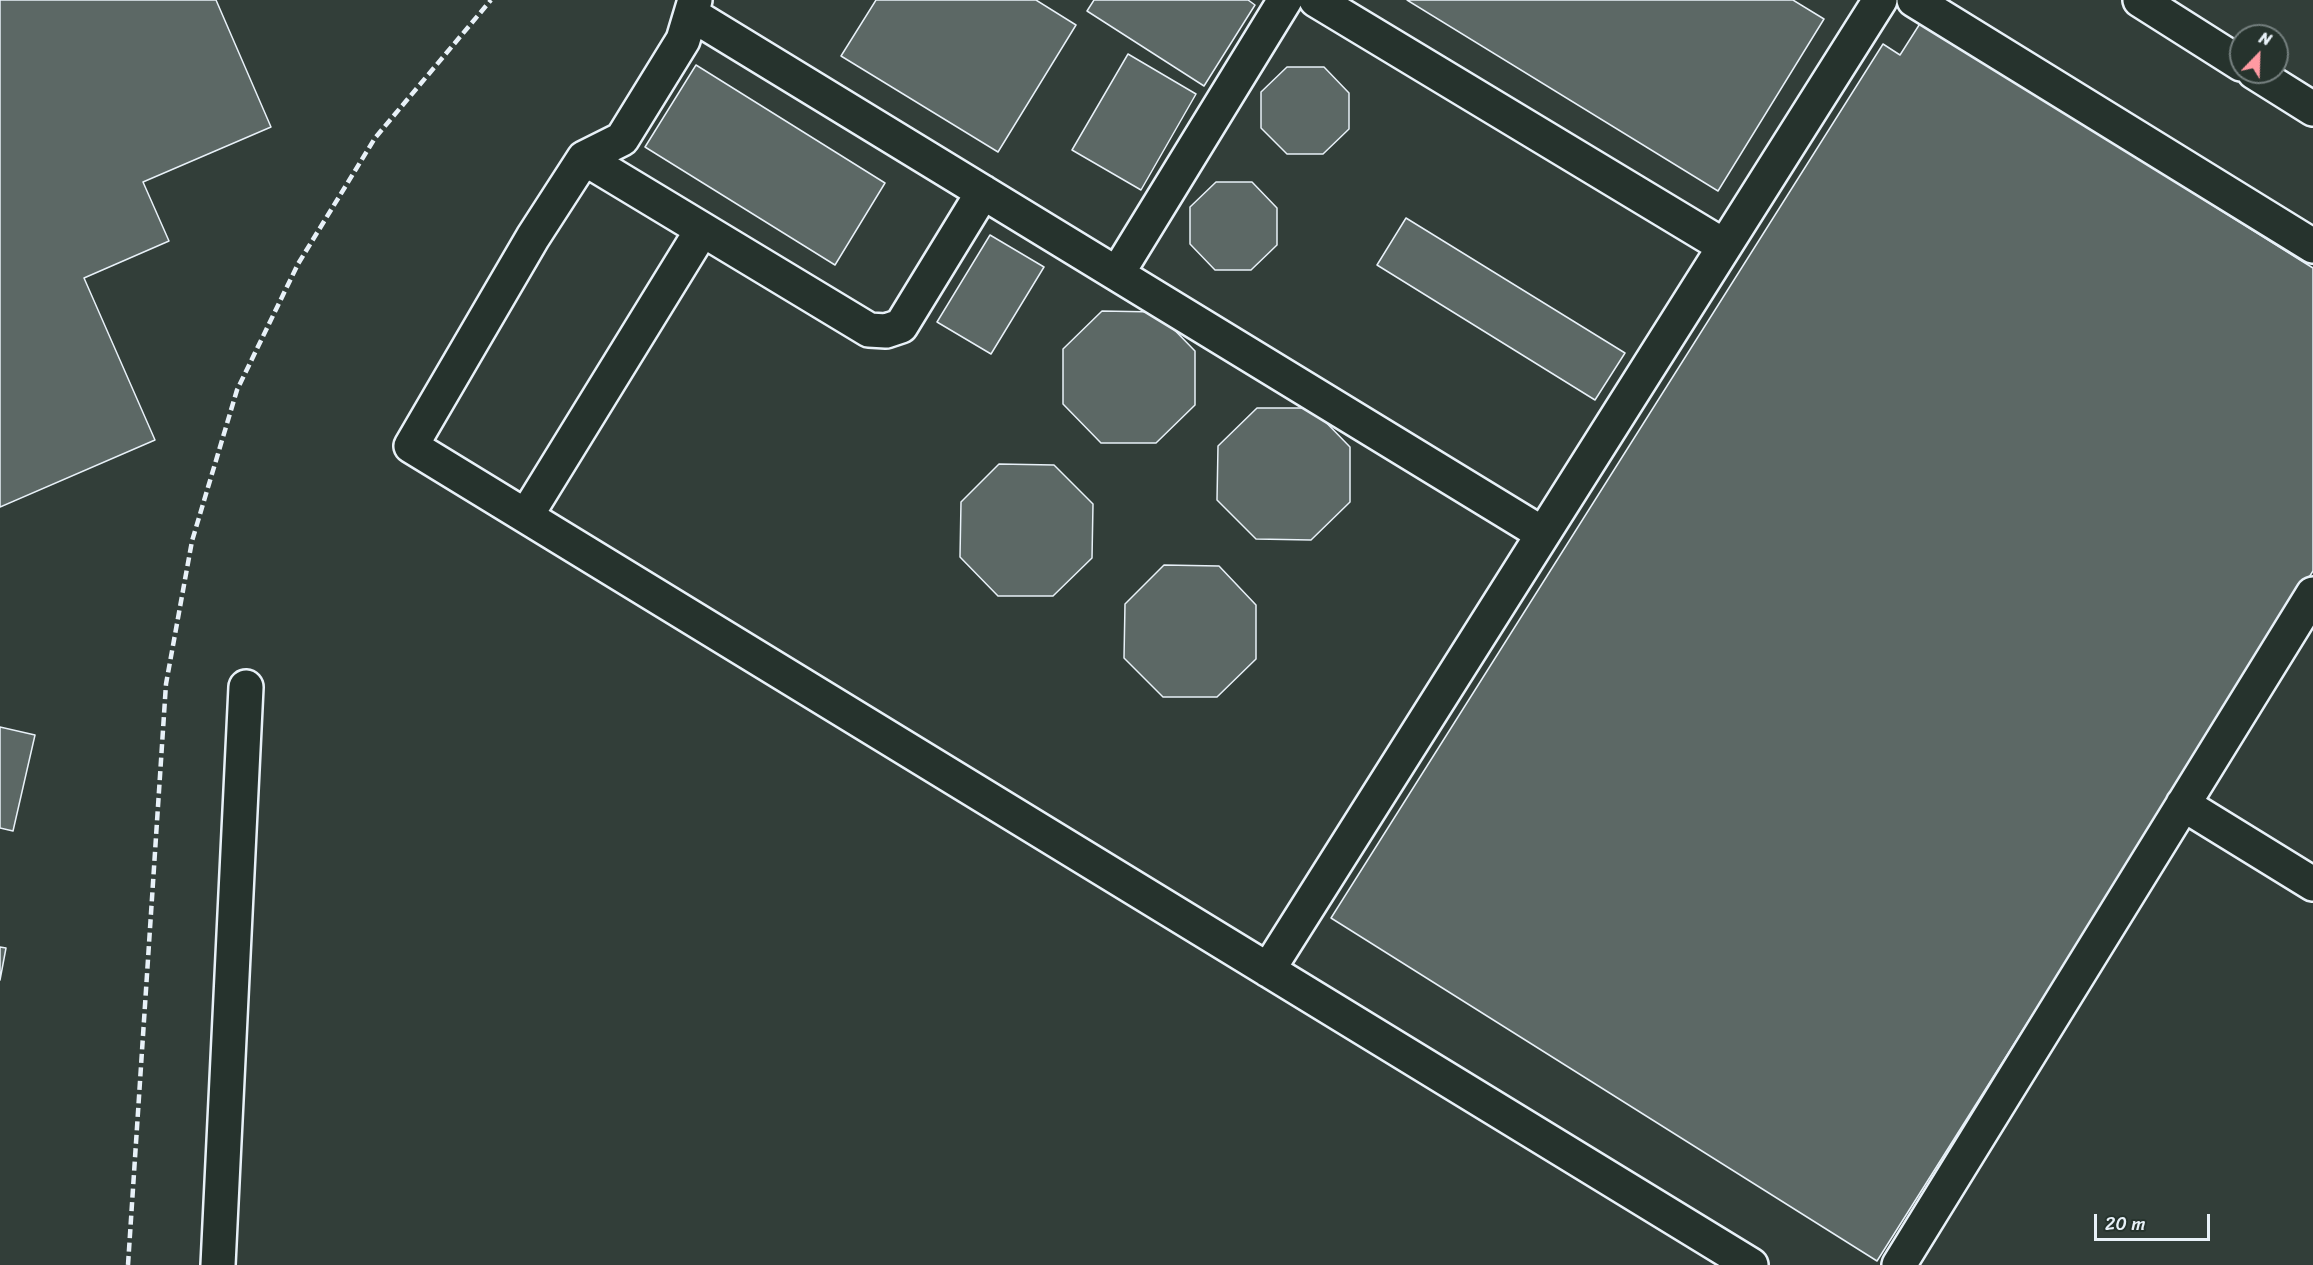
<!DOCTYPE html>
<html>
<head>
<meta charset="utf-8">
<style>
  body { margin:0 }
  #map { position:relative; width:2313px; height:1265px; overflow:hidden; background:#323e39; font-family:Sriracha,sans-serif }
  canvas { display:block }
  .north { position:absolute; left:2229px; top:24px; width:60px; height:60px; box-sizing:border-box; background:#26332d; border:2px solid #747f7e; border-radius:50%; rotate:23deg; font-size:16px; font-weight:700; line-height:24px; text-align:center; color:#e8f1f8 }
  .north::after { content:''; display:block; margin:auto; width:21px; height:27px; background:#ff9aa2; clip-path:polygon(50% 0,100% 100%,50% 72%,0 100%) }
  .scale { position:absolute; left:2094px; top:1214px; width:116px; height:27px; box-sizing:border-box; border:3px solid #e8f1f8; border-top:0; padding-left:8px; font-size:18px; line-height:21px; white-space:nowrap; color:#e8f1f8; -webkit-text-stroke:4px #26332d; paint-order:stroke }
</style>
</head>
<body>
<div id="map">
<canvas width="2313" height="1265"></canvas>
<div class="north">N</div>
<div class="scale">20 m</div>
</div>
<script>
const c = document.querySelector('canvas').getContext('2d');
c.lineJoin = 'round';
function fillPath(path, color) { c.fillStyle = color; c.fill(path, 'evenodd'); }
const poly = rows => new Path2D(rows.map(r => 'M' + r).join(''));
function trace(path, color, width, dash) { c.strokeStyle = color; c.lineWidth = width; c.lineCap = dash ? 'butt' : 'round'; c.setLineDash(dash || []); c.stroke(path); }
const building = poly([
  [0,0,216,0,271,127,143,182,169,241,84,278,155,440,0,507,0,0],
  [876,0,1036,0,1076,25,998,152,841,56,876,0],
  [1094,0,1248,0,1255,5,1204,86,1087,11,1094,0],
  [1407,0,1793,0,1824,19,1718,191,1407,0],
  [1921,22,2313,268,2313,571,1877,1261,1331,918,1883,44,1900,55,1921,22],
  [1128,54,1196,94,1141,190,1072,150,1128,54],
  [696,65,885,183,835,265,645,147,696,65],
  [1287,67,1324,67,1349,93,1349,129,1323,154,1287,154,1261,128,1261,92,1287,67],
  [1216,182,1252,182,1277,208,1277,245,1251,270,1215,270,1190,244,1190,207,1216,182],
  [1406,218,1625,353,1595,400,1377,265,1406,218],
  [990,235,1044,267,991,354,937,322,990,235],
  [1102,311,1157,312,1195,351,1195,405,1156,443,1101,443,1063,404,1063,349,1102,311],
  [1257,408,1312,408,1350,447,1350,502,1311,540,1256,539,1217,500,1218,446,1257,408],
  [999,464,1054,465,1093,504,1092,558,1053,596,998,596,960,557,961,502,999,464],
  [1164,565,1219,566,1256,605,1256,659,1217,697,1163,697,1124,658,1125,604,1164,565],
  [0,727,35,735,13,831,0,828,0,727],
  [0,947,6,948,0,980,0,947]
]);
fillPath(building, '#5c6865');
trace(building, '#e8f1f8', 1.5);
const minor = poly([
  [695,0,683,40,622,139,584,158,533,237,411,446,1751,1265],
  [1316,0,1724,246],
  [1914,0,2313,246],
  [2140,0,2241,64],
  [691,14,1543,534],
  [2254,72,2313,109],
  [584,158,869,330,886,331,901,326,983,192],
  [1117,274,1285,0],
  [526,516,702,230],
  [2183,804,2313,884],
  [1268,970,1880,0],
  [218,1265,246,687],
  [1899,1265,2313,594]
]);
trace(minor, '#e8f1f8', 38);
trace(minor, '#26332d', 33);
trace(poly([
  [128,1265,166,684,192,541,237,390,298,264,375,138,491,0]
]), '#e8f1f8', 4.5, [9, 4.5]);
</script>
</body>
</html>
